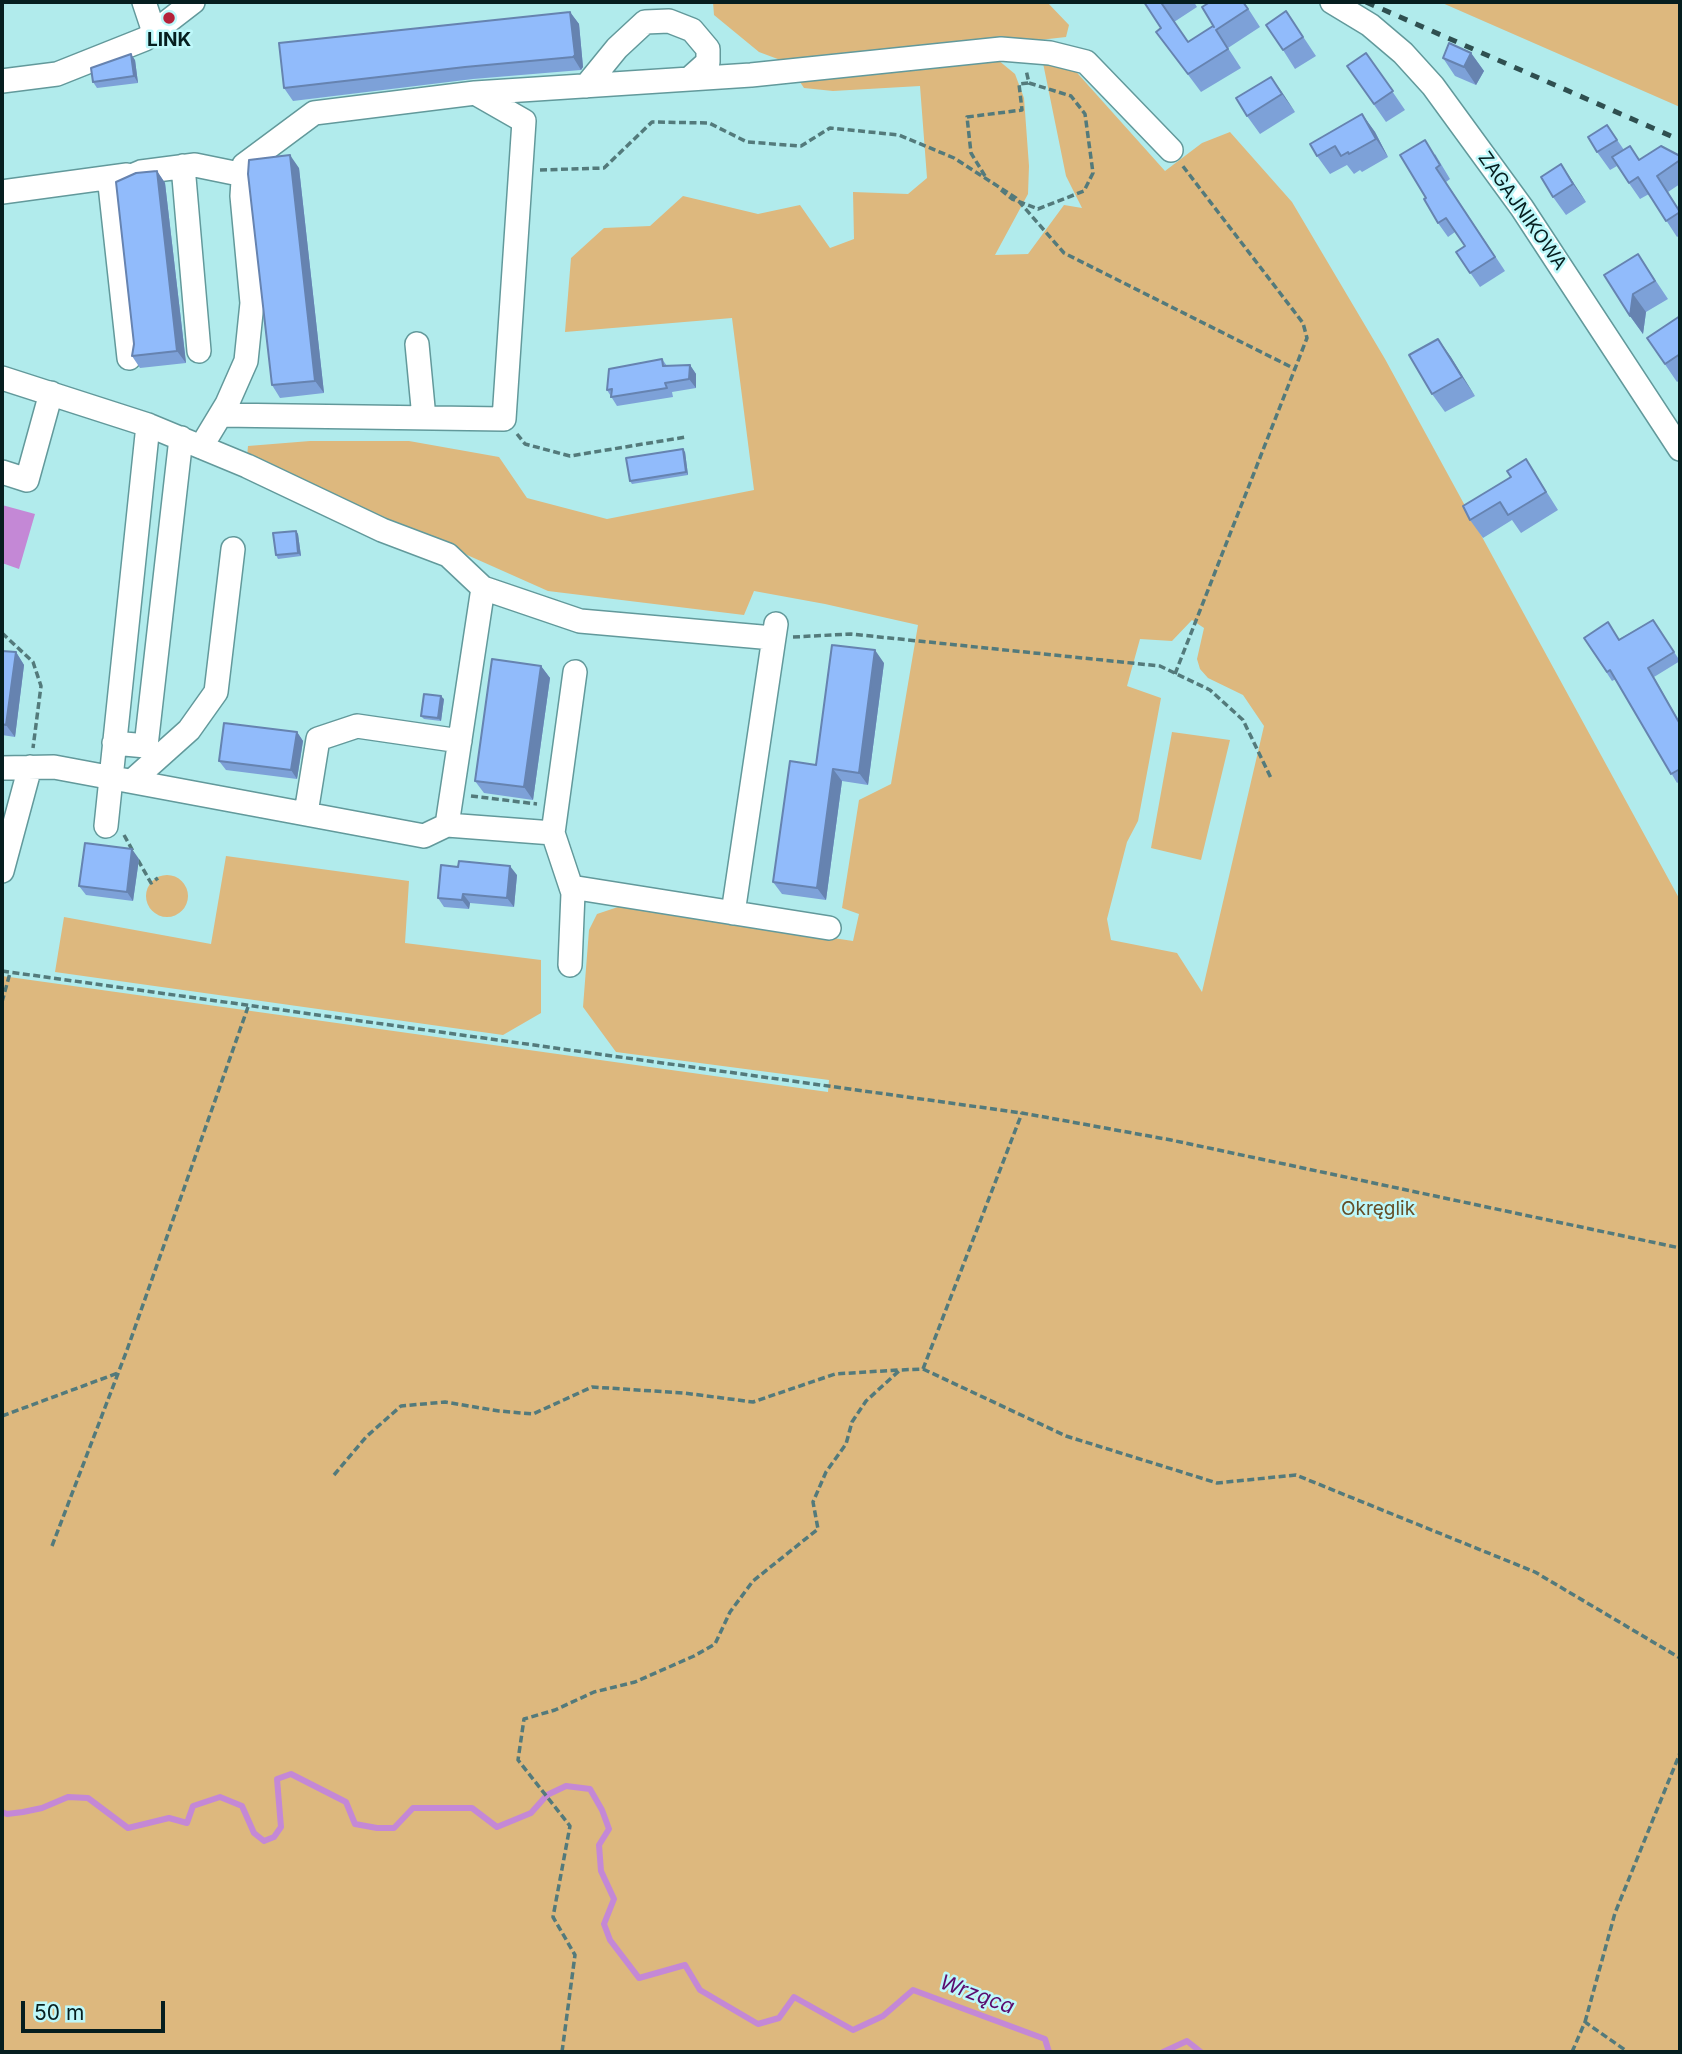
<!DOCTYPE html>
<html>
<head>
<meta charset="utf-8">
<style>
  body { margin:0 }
  #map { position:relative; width:1682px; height:2054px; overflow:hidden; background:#b1ebec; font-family:Inter,sans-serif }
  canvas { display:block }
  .frame { position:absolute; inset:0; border:4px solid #061e1f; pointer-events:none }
  .scale { position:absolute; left:21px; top:2001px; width:144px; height:32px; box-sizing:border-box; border:4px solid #061e1f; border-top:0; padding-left:9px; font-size:21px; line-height:24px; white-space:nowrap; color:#061e1f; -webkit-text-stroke:5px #bef8fa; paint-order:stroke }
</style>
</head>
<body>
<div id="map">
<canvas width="1682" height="2054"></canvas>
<div class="frame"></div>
<div class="scale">50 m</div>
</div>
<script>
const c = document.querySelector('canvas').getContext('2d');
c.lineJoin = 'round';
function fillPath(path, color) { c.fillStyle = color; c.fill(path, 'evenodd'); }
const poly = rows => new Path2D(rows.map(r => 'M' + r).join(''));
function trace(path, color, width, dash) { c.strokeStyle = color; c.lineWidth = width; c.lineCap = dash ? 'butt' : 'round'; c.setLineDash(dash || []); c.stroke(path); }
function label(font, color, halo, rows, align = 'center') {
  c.font = font + ' Inter,sans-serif'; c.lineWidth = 5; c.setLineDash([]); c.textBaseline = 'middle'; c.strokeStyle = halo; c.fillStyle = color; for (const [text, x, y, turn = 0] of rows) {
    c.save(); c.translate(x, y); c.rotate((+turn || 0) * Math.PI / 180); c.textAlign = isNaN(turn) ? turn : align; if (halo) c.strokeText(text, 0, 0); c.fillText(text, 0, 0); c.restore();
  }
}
fillPath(poly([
  [713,2,1047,2,1069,25,1066,37,799,67,759,52,714,15],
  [1440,2,1678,2,1680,6,1680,107],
  [1062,56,1165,171,1202,143,1230,132,1292,202,1385,359,1680,900,1680,2052,2,2052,2,976,828,1092,829,1080,616,1052,583,1007,589,930,597,914,621,906,853,941,859,914,842,908,859,800,891,784,918,625,825,604,754,591,744,615,548,591,247,457,248,446,310,441,409,441,499,457,527,498,607,519,754,490,732,318,565,332,571,258,604,228,650,226,683,196,758,214,800,205,830,248,854,239,853,192,908,194,927,178,920,86,833,91,804,88,796,76,998,60,1015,74,1024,98,1029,166,1028,194,995,255,1028,254,1064,205,1082,208,1066,176,1043,63],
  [1192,620,1204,628,1197,659,1200,669,1208,678,1243,695,1264,726,1202,992,1177,953,1111,940,1107,919,1127,842,1138,821,1161,698,1127,686,1140,639,1172,641],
  [1172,732,1230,740,1201,860,1151,848],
  [226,856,409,881,405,943,541,960,541,1013,503,1035,55,972,64,917,211,944],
  '146 896a21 21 0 1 1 42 0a21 21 0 1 1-42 0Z'
]), '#ddb87e');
fillPath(poly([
  [2,505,35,514,19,569,2,563]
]), '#c488d6');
trace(poly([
  [2,1812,7,1814,23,1812,42,1808,68,1797,88,1798,128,1828,169,1818,187,1823,193,1806,220,1797,242,1806,254,1833,264,1841,274,1837,281,1827,277,1779,291,1774,346,1802,355,1824,377,1828,394,1828,413,1808,472,1808,497,1827,531,1813,547,1795,566,1786,590,1789,602,1810,609,1829,599,1845,601,1871,614,1899,604,1924,610,1940,639,1978,685,1965,700,1990,758,2024,779,2018,794,1997,853,2030,883,2016,913,1990,1045,2039,1049,2052],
  [1163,2052,1187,2041,1201,2052]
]), '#c488d6', 6);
const minor = poly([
  [144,2,154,32],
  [1332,2,1370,25,1403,53,1433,86,1522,208,1680,449],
  [2,81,57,74,145,39,193,2],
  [586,86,617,48,645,22,669,21,692,30,708,49,708,62,689,79],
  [475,93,751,75,1001,49,1050,53,1086,62,1171,150],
  [183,166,199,351],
  [2,192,127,175],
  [417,344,424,418],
  [129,358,110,185,141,172,195,165,244,175],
  [2,378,148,425,247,466,382,530,448,555,483,588,447,825,424,836,54,767,2,768],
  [201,447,227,404,246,361,252,303,242,196,244,165,314,113,475,93,524,121,504,419,221,415],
  [2,472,27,480,51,393],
  [483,588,580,621,773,638],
  [114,743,146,746,181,438],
  [132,781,189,730,216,692,233,549],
  [306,813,318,739,357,726,460,741],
  [447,825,553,833,575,672],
  [106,826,148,425],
  [553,833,573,893,570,965],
  [2,871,30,767],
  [571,887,829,928],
  [733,913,776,624]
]);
trace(minor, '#62999b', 26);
trace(poly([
  [1414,2,1414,3],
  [540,170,604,168,652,122,709,123,747,142,801,146,830,128,899,135,954,158,1016,198,1064,253,1295,369],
  [985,176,971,153,967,117,1022,110,1019,84,1029,83],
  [1001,190,1012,199,1038,209,1084,191,1093,173,1085,114,1071,96,1029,83,1026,70],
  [517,434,525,444,570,456,686,437],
  [2,633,33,662,41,686,33,748],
  [793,637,851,634,1160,666,1210,690,1243,720,1271,778],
  [1175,674,1307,338,1303,323,1182,165],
  [471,796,537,804],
  [124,835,134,853],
  [138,860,151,883,158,878],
  [2,971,1022,1113,1171,1140,1680,1248],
  [2,1002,10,973],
  [923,1369,1066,1436,1217,1483,1296,1475,1535,1572,1680,1658],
  [2,1416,118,1373],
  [334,1475,366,1437,401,1406,445,1402,499,1411,533,1414,592,1387,684,1393,753,1402,835,1374,898,1370],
  [52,1546,127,1350,248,1007],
  [1585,2022,1615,1913,1680,1753],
  [562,2052,575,1955,553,1917,570,1826,518,1760,524,1719,555,1710,594,1692,635,1682,694,1656,715,1644,730,1612,753,1581,818,1529,813,1502,826,1472,846,1444,852,1422,866,1401,900,1370,923,1369,1022,1113],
  [1572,2052,1585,2022,1628,2052]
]), '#537a7b', 3.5, [7, 3.5]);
trace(minor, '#fff', 23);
trace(poly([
  [1366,2,1680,140]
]), '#2f4f50', 5, [9, 9]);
fillPath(poly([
  [1144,2,1194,2,1197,7,1174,22,1188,42,1213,26,1210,2,1244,2,1260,27,1228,48,1241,68,1201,92,1156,32,1161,28],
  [1286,11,1316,56,1295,69,1283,50],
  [570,12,579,24,583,67,581,70,473,79,293,101,284,88],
  [1366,53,1405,110,1386,122,1347,66],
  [1471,53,1484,71,1476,85,1455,76,1443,58],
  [135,60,138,83,97,88,93,82],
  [1271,77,1295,112,1260,134,1247,116],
  [1362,114,1375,132,1388,157,1362,172,1360,170,1354,174,1347,165,1330,174,1317,156],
  [1607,125,1624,150,1630,146,1640,160,1680,156,1680,184,1668,192,1680,211,1680,235,1677,237,1649,194,1640,199,1617,166,1610,170,1597,152],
  [1435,154,1450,179,1446,182,1505,271,1480,287,1456,252,1465,246,1455,232,1448,237,1438,223,1426,198],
  [1561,164,1586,202,1566,215,1553,197],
  [299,168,324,393,280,398,272,385],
  [157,171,165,183,186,363,140,368,132,356,134,344],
  [1638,254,1668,299,1646,312,1643,334,1630,316],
  [1680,316,1680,380,1677,382,1647,338],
  [1438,339,1475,396,1445,412,1432,394],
  [662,359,667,366,690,365,696,374,696,388,672,392,673,397,617,406,607,390],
  [685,452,688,475,632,484,630,481],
  [1526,459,1558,510,1521,533,1512,520,1483,538,1470,520],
  [296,531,298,534,301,556,278,559,276,555],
  [1653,620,1680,661,1654,677,1680,723,1680,781,1677,783,1616,679,1612,681,1584,638,1619,639],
  [2,651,16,652,24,665,15,737,2,735],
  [884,663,868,785,842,781,826,900,782,894,773,882,816,765],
  [541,666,550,678,533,800,484,793,475,781],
  [444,699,441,721,424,719,421,716],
  [297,732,303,741,297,779,226,770,219,761],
  [139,859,133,901,86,895,79,886],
  [517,875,514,907,470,903,469,909,444,907,438,898]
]), '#7da1d8');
fillPath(poly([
  [570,12,579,24,583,67,581,70,573,57],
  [1471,53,1484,71,1476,85,1464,67],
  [131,54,135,60,138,83,134,76],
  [1271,77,1284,95,1295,112,1282,94],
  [1362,114,1375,132,1388,157,1376,139],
  [290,155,299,168,324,393,315,381],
  [1561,164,1573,182,1586,202,1573,184],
  [157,171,165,183,186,363,177,351],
  [1633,294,1646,312,1643,334,1630,316],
  [1438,339,1451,357,1475,396,1462,377],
  [690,365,696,374,696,388,689,379],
  [683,449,685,452,688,475,686,472],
  [296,531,298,534,301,556,298,553],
  [875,650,884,663,868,785,859,773],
  [16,652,24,665,15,737,6,725],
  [541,666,550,678,533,800,524,787],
  [441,696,444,699,441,721,438,718],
  [297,732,303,741,297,779,291,770],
  [833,769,842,781,826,900,817,888],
  [132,849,139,859,133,901,127,892],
  [510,866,517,875,514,907,507,898],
  [463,894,470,903,469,909,462,900]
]), '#6683b0');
const building = poly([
  [1144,2,1164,2,1162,4,1188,42,1213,26,1214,27,1202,7,1210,2,1243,2,1248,9,1216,30,1228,49,1188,74,1156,32,1161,28,1144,2],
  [1286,11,1303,37,1283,50,1266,25,1286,11],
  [570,12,575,55,573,57,465,67,284,88,279,43,570,12],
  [1449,43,1471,53,1464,67,1443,58,1449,43],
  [1366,53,1393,91,1374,104,1347,66,1366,53],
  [131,54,134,76,93,82,91,68,131,54],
  [1271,77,1282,94,1247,116,1236,98,1271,77],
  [1362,114,1376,139,1349,154,1348,152,1341,156,1335,146,1317,156,1310,144,1362,114],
  [1607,125,1617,140,1597,152,1588,137,1607,125],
  [1425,140,1440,165,1436,168,1495,257,1470,273,1456,252,1465,246,1446,218,1438,223,1424,199,1426,198,1400,155,1425,140],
  [1630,146,1639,160,1661,146,1680,156,1680,160,1657,176,1680,212,1666,221,1638,177,1629,183,1612,157,1630,146],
  [290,155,315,381,272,385,248,174,249,160,290,155],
  [1561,164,1573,184,1553,197,1541,177,1561,164],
  [157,171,177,351,132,356,134,344,116,182,136,173,157,171],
  [1638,254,1655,281,1633,294,1630,316,1604,275,1638,254],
  [1680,316,1680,354,1665,364,1647,338,1680,316],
  [1438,339,1462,377,1432,394,1409,355,1438,339],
  [662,359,663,366,690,365,689,379,665,383,667,388,611,397,612,389,607,390,609,369,662,359],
  [683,449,686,472,630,481,626,458,683,449],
  [1526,459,1546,492,1508,515,1500,502,1470,520,1463,506,1511,477,1507,471,1526,459],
  [296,531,298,553,276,555,273,533,296,531],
  [1653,620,1674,652,1648,668,1680,724,1680,769,1671,774,1610,670,1607,672,1584,638,1608,622,1619,640,1653,620],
  [832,645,875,650,859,773,833,769,817,888,773,882,790,761,816,765,832,645],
  [2,651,16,652,6,725,2,724,2,651],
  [492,659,541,666,524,787,475,781,492,659],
  [424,694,441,696,438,718,421,716,424,694],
  [224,723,297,732,291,770,219,761,224,723],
  [85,843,132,849,127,892,79,886,85,843],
  [459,861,510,866,507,898,463,894,462,900,438,898,441,865,458,867,459,861]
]);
fillPath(building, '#91bbfb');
trace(building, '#6683b0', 2);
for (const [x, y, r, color] of [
  [169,18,7,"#b5223a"]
]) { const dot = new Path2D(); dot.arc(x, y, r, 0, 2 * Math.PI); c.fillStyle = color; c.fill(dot); trace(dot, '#bef8fa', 2.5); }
label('bold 19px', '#061e1f', '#bef8fa', [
  ["LINK",169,40]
]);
label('19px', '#061e1f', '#bef8fa', [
  ["ZAGAJNIKOWA",1522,211,55]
]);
label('19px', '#654e27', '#bef8fa', [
  ["Okręglik",1378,1209]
]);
label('italic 21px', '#5b0c6e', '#bef8fa', [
  ["Wrząca",977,1995,20]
]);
</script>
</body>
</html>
